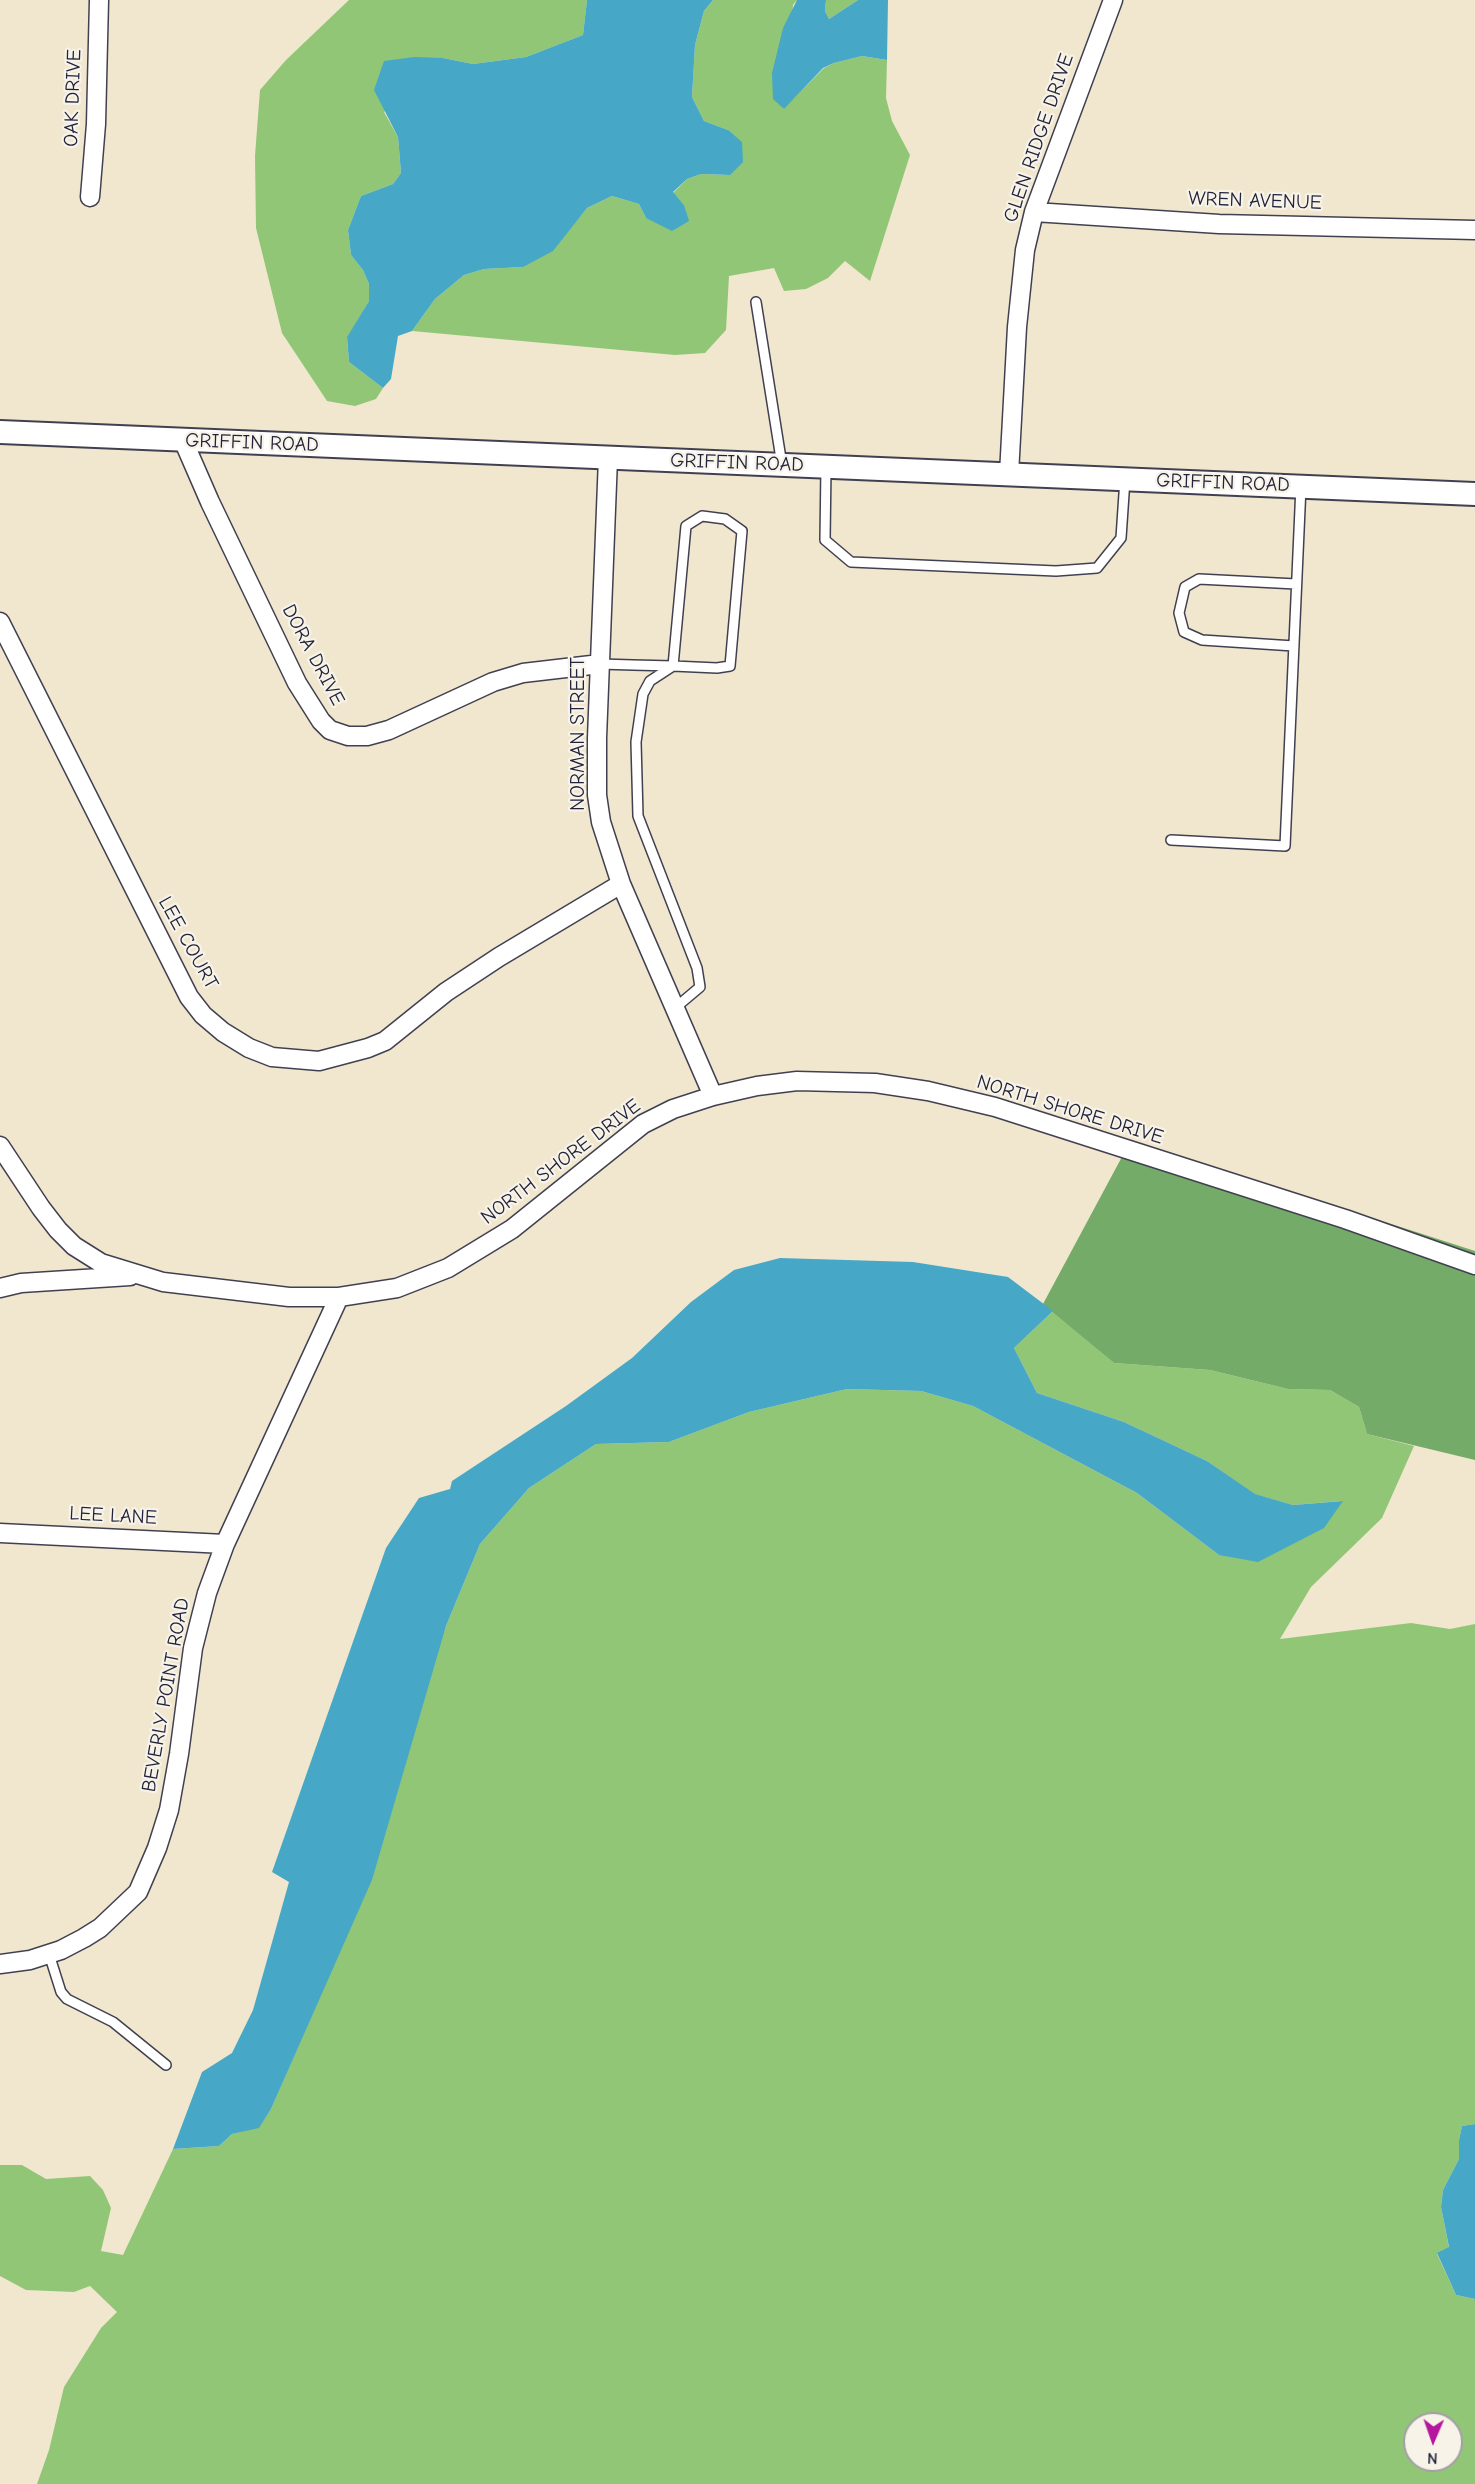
<!DOCTYPE html>
<html>
<head>
<meta charset="utf-8">
<style>
  body { margin:0 }
  #map { position:relative; width:1475px; height:2484px; overflow:hidden; background:#f0e7ce; font-family:"Comic Neue",sans-serif }
  canvas { display:block }
  .north { position:absolute; left:1403px; top:2412px; width:60px; height:60px; box-sizing:border-box; background:#f7f3e8; border:2px solid #a29fa3; border-radius:50%; rotate:182deg; font-size:16px; font-weight:700; line-height:24px; text-align:center; color:#22223b }
  .north::after { content:''; display:block; margin:auto; width:21px; height:27px; background:#b5179e; clip-path:polygon(50% 0,100% 100%,50% 72%,0 100%) }
</style>
</head>
<body>
<div id="map">
<canvas width="1475" height="2484"></canvas>
<div class="north">N</div>
</div>
<script>
const c = document.querySelector('canvas').getContext('2d');
c.lineJoin = 'round';
function fillPath(path, color) { c.fillStyle = color; c.fill(path, 'evenodd'); }
const poly = rows => new Path2D(rows.map(r => 'M' + r).join(''));
function trace(path, color, width, dash) { c.strokeStyle = color; c.lineWidth = width; c.lineCap = dash ? 'butt' : 'round'; c.setLineDash(dash || []); c.stroke(path); }
function label(font, color, halo, rows, align = 'center') {
  c.font = font + ' "Comic Neue",sans-serif'; c.lineWidth = 4.5; c.setLineDash([]); c.textBaseline = 'middle'; c.strokeStyle = halo; c.fillStyle = color; for (const [text, x, y, turn = 0] of rows) {
    c.save(); c.translate(x, y); c.rotate((+turn || 0) * Math.PI / 180); c.textAlign = isNaN(turn) ? turn : align; if (halo) c.strokeText(text, 0, 0); c.fillText(text, 0, 0); c.restore();
  }
}
fillPath(poly([
  [349,0,587,0,583,35,526,57,473,64,443,58,384,112,398,137,401,173,393,184,361,196,348,230,351,255,363,270,369,284,369,301,347,338,349,362,383,388,376,399,355,406,327,401,282,333,256,228,255,156,260,90,286,60],
  [713,0,797,0,793,5,783,109,824,68,834,63,862,56,887,60,886,98,892,121,910,155,870,281,845,261,828,278,806,289,784,291,774,268,729,276,726,330,705,353,675,355,412,331,435,299,464,275,484,269,523,267,572,226,587,208,612,196,639,204,646,218,684,205,673,193,687,179,701,174,730,175,728,130,704,121,692,97,695,45,704,11],
  [826,0,858,0,829,19,825,11],
  [1053,1311,1114,1363,1210,1370,1288,1389,1330,1390,1359,1407,1367,1434,1414,1446,1382,1518,1311,1587,1280,1639,1411,1623,1450,1629,1475,1624,1475,2124,1462,2126,1459,2140,1459,2159,1443,2190,1441,2207,1449,2248,1437,2254,1456,2295,1475,2299,1475,2484,37,2484,49,2450,64,2387,101,2328,117,2312,90,2286,74,2292,26,2290,0,2276,0,2165,22,2165,46,2179,90,2176,103,2190,111,2208,101,2251,123,2255,173,2149,219,2146,232,2134,259,2127,271,2109,317,2003,446,1626,480,1544,529,1488,596,1444,669,1442,749,1412,847,1389,921,1391,973,1406,1137,1493,1219,1555,1342,1501,1293,1505,1254,1494,1207,1461,1124,1422,1037,1393,1014,1348],
  [1415,2424,1451,2424,1451,2460,1415,2460]
]), '#91c677');
fillPath(poly([
  [1131,1140,1475,1251,1475,1460,1367,1434,1359,1407,1330,1390,1288,1389,1210,1370,1114,1363,1043,1304]
]), '#74ab68');
fillPath(poly([
  [587,0,713,0,704,11,695,45,692,97,704,121,728,130,742,142,743,162,730,175,701,174,687,179,673,192,684,205,689,221,672,231,646,218,639,204,612,196,587,208,553,251,523,267,484,269,464,275,435,299,412,331,398,336,391,379,383,388,349,362,347,337,369,301,369,284,363,270,351,255,348,230,361,196,393,184,401,173,398,137,374,90,384,61,414,57,443,58,473,64,526,57,583,35],
  [797,0,826,0,825,11,829,19,858,0,888,0,887,60,862,56,834,63,823,68,784,109,773,99,772,73,783,28],
  [780,1258,913,1262,1008,1277,1053,1311,1014,1348,1037,1393,1124,1422,1207,1461,1255,1494,1293,1505,1343,1501,1324,1528,1258,1562,1219,1555,1137,1493,973,1406,921,1391,847,1389,749,1412,669,1442,596,1444,529,1488,480,1544,446,1626,372,1880,271,2109,259,2128,232,2134,219,2146,173,2149,202,2072,232,2053,253,2010,289,1882,272,1872,386,1548,419,1498,450,1489,452,1481,566,1406,632,1358,691,1302,734,1270],
  [1475,2124,1475,2299,1456,2295,1437,2253,1449,2247,1441,2207,1443,2190,1459,2159,1459,2140,1462,2126]
]), '#46a8c6');
const service = poly([
  [756,302,782,465],
  [826,467,825,540,851,562,1056,571,1097,568,1121,538,1125,479],
  [1294,646,1202,640,1184,632,1179,613,1185,587,1199,579,1296,584],
  [600,664,633,665,673,666,717,668,730,666,742,531,725,519,702,516,686,526,673,666,650,681,643,694,636,742,638,816,697,968,700,987,675,1008],
  [1171,840,1285,846,1301,486],
  [49,1954,61,1992,67,1999,113,2022,166,2065]
]);
const minor = poly([
  [90,197,96,124,99,0],
  [1034,212,1219,224,1475,230],
  [183,440,210,502,297,683,321,721,330,730,348,736,367,736,389,730,493,682,523,673,600,664],
  [608,458,597,738,597,795,601,822,621,884,713,1096],
  [1009,474,1017,327,1025,250,1034,212,1113,0],
  [0,622,189,997,203,1015,223,1032,249,1048,272,1057,319,1061,368,1048,385,1041,446,992,499,957,621,884],
  [0,1146,41,1208,58,1230,74,1246,101,1263,163,1282,289,1297,339,1297,397,1288,448,1268,512,1229,643,1124,673,1109,713,1096,757,1086,797,1081,875,1083,928,1091,995,1107,1345,1219,1475,1265],
  [0,1288,21,1283,130,1276],
  [0,1533,225,1544],
  [0,1964,30,1960,61,1950,84,1938,100,1928,138,1892,157,1848,169,1810,179,1754,193,1648,207,1593,225,1544,339,1297]
]);
const tertiary = poly([
  [0,432,1475,494]
]);
trace(service, '#414051', 12);
trace(minor, '#414051', 21);
trace(tertiary, '#414051', 26);
trace(service, '#fff', 9);
trace(minor, '#fff', 18);
trace(tertiary, '#fff', 22);
label('20px', '#22223b', '#f7f3e8', [
  ["OAK DRIVE",73,98,-88],
  ["GLEN RIDGE DRIVE",1039,138,-71],
  ["WREN AVENUE",1255,201,2],
  ["GRIFFIN ROAD",252,443,2],
  ["GRIFFIN ROAD",737,463,2],
  ["GRIFFIN ROAD",1223,483,2],
  ["DORA DRIVE",313,655,62],
  ["NORMAN STREET",578,734,-90],
  ["LEE COURT",188,943,61],
  ["NORTH SHORE DRIVE",1070,1110,17],
  ["NORTH SHORE DRIVE",561,1162,-37],
  ["LEE LANE",113,1516,3],
  ["BEVERLY POINT ROAD",166,1695,-80]
]);
</script>
</body>
</html>
